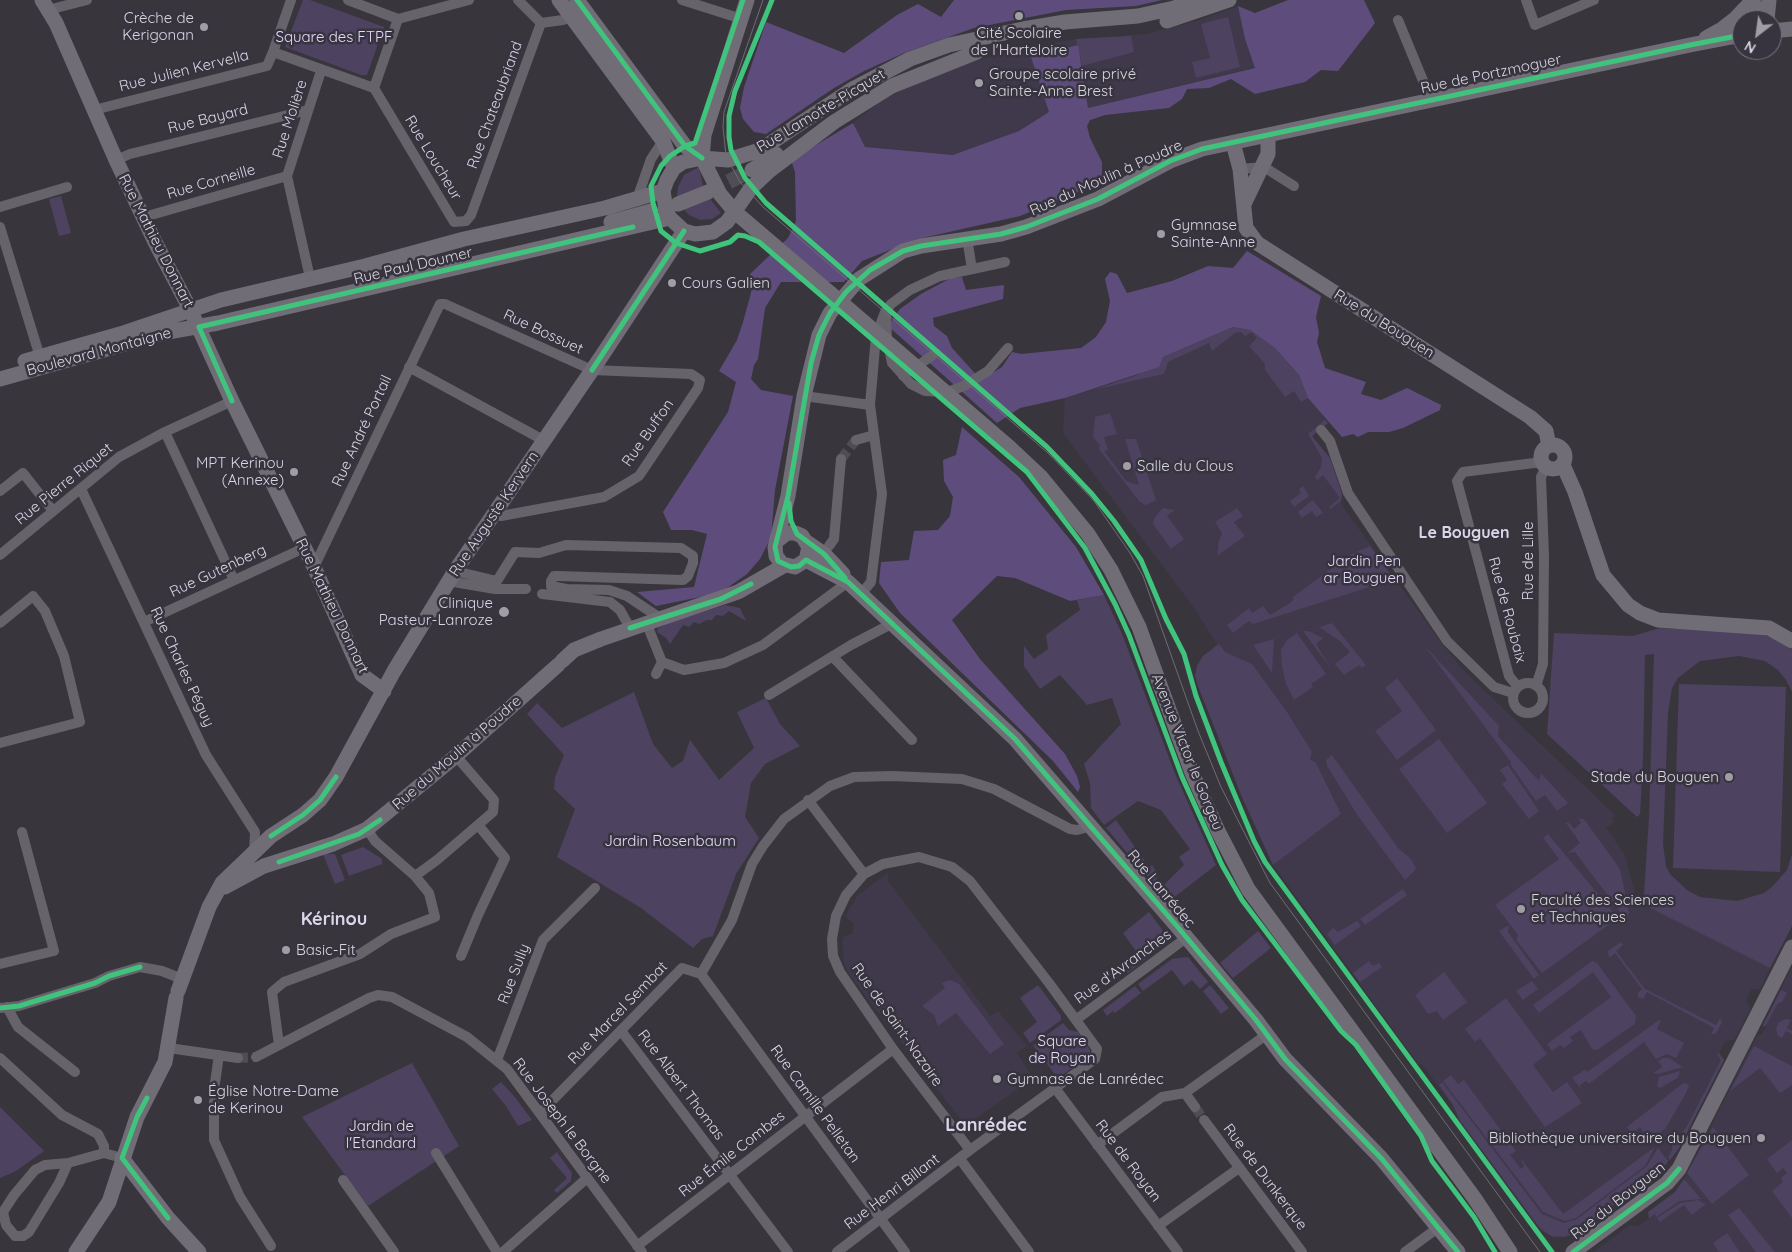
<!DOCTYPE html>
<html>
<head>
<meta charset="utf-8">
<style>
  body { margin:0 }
  #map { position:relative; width:1792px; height:1252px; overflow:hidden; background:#38363c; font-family:Quicksand,sans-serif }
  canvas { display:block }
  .north { position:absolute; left:1732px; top:10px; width:50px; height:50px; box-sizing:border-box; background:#37333f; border:1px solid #77747f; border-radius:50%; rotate:210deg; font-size:14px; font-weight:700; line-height:20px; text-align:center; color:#d8d6de }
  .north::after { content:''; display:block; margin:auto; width:18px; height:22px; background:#a09ea5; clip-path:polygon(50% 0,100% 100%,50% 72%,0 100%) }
</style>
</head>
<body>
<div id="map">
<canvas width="1792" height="1252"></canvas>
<div class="north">N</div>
</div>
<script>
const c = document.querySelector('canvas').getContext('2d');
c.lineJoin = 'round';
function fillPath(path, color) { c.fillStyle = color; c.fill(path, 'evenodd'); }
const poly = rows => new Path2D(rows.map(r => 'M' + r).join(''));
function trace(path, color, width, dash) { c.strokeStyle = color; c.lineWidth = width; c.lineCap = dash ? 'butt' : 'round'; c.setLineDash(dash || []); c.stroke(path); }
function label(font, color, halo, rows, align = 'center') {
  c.font = font + ' Quicksand,sans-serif'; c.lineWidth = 5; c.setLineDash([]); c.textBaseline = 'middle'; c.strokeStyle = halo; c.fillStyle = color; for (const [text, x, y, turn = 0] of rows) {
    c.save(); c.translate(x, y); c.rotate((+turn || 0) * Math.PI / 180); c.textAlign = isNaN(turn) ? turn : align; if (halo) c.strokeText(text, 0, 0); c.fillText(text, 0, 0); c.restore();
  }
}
fillPath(poly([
  [1238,6,1245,39,1256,67,1088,108,1078,45,1049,112,1019,131,974,148,953,155,865,147,853,123,882,100,931,77,975,61,1025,48,1076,39,1147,34,1200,20],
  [1233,327,1250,330,1275,348,1328,423,1312,436,1330,458,1342,494,1341,504,1445,648,1466,673,1615,815,1612,818,1614,822,1606,828,1625,855,1635,894,1640,900,1650,908,1770,968,1760,989,1752,989,1746,1000,1751,1008,1734,1040,1725,1041,1719,1053,1724,1060,1679,1148,1662,1170,1575,1235,1554,1238,1541,1231,1460,1122,1450,1102,1422,1064,1419,1065,1273,865,1242,797,1198,686,1195,676,1197,666,1203,656,1217,644,1192,605,1063,433,1065,398,1137,375,1163,357],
  [888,873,888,881,990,1016,998,1011,1027,1046,1017,1053,1033,1078,968,1124,964,1124,851,977,844,964,842,942,843,937,852,934,854,924,845,916,858,895],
  [1792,967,1792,1252,1594,1252,1630,1225,1638,1226,1649,1218,1648,1212,1675,1192,1684,1179,1758,1034,1762,1035,1766,1026,1762,1027]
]), '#3f394b');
fillPath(poly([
  [303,0,310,0,384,27,367,75,361,75,285,47],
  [1228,17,1240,67,1196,78,1192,62,1210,58,1201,24],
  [1131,36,1134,52,1082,66,1076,39],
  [699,167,703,186,677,197,678,187,684,175],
  [61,196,71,233,59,236,49,199],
  [708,196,721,213,712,219,700,220,689,215,682,207],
  [1233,327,1250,330,1275,348,1299,375,1308,398,1301,402,1294,391,1285,397,1265,370,1265,364,1249,346,1257,338,1252,332,1245,336,1241,332,1235,333,1212,351,1209,343,1168,362,1164,374,1093,390,1137,375,1163,357],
  [1110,413,1117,434,1104,437,1108,450,1104,451,1126,481,1139,485,1125,439,1136,439,1156,500,1153,502,1145,505,1139,501,1099,449,1100,445,1093,437,1095,417],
  [1325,420,1328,423,1312,436,1330,458,1342,494,1341,501,1330,509,1329,507,1340,498,1323,475,1317,480,1315,477,1321,467,1322,458,1308,434],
  [1303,486,1309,496,1294,507,1290,501,1301,493,1299,489],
  [1313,500,1323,513,1316,517,1312,511,1302,518,1298,512],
  [1181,505,1167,516,1184,539,1171,549,1153,524,1154,518,1163,508,1174,510],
  [1237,508,1243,516,1234,522,1245,536,1217,556,1219,540,1222,533,1215,522],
  [1370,546,1396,582,1373,586,1253,624,1249,621,1233,633,1227,625,1249,608,1252,613,1263,606,1270,615,1290,603,1294,599,1293,597,1348,556],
  [1104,595,1122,634,1176,776,1216,865,1172,899,1162,887,1184,865,1179,857,1190,849,1161,810,1138,801,1104,825,1091,808,1090,783,1084,764,1121,724,1112,698,1087,705,1060,675,1040,689,1024,666,1024,646,1034,659,1048,649,1046,635,1080,610,1077,600],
  [725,605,740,608,746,621,729,611,723,616,716,615,712,620,707,620,699,624,694,622,689,627,683,625,670,644,666,638,657,632,658,628,676,620],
  [1332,623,1366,665,1362,668,1359,665,1344,675,1335,664,1350,652,1340,641,1319,627],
  [1660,628,1757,633,1773,638,1792,650,1792,692,1786,680,1778,670,1765,661,1739,656,1700,661,1678,678,1672,688,1668,713,1663,844,1666,866,1670,874,1687,890,1700,897,1737,901,1764,893,1772,887,1787,870,1792,854,1792,926,1770,968,1650,908,1640,900,1644,894,1649,817,1654,654,1645,655,1643,760,1640,814,1637,817,1547,734,1554,633,1633,636],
  [1303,631,1308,631,1323,638,1316,644,1332,670],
  [1297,633,1326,674,1311,684,1313,687,1294,700,1286,684,1282,666,1281,650,1287,640],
  [1274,639,1272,673,1253,645],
  [1219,644,1225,652,1252,664,1287,712,1312,752,1310,759,1316,763,1341,814,1273,865,1242,797,1198,686,1195,676,1197,666,1203,656],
  [1424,645,1499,726,1498,736,1539,781,1541,773,1568,803,1557,811,1545,795,1536,801,1510,764,1511,762],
  [1397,678,1436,730,1397,760,1375,731,1402,711,1385,688],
  [1679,684,1786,687,1780,872,1673,868],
  [634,692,653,744,672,768,683,761,690,740,719,780,754,748,737,712,766,698,780,724,800,746,765,764,751,783,745,817,759,838,736,874,713,936,702,939,693,948,641,908,557,857,575,809,554,789,555,777,564,755,527,714,537,703,562,728],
  [1439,739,1487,803,1447,833,1399,769],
  [1332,755,1398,848,1411,859,1416,869,1405,880,1358,816,1327,766,1326,760],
  [1508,765,1539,811,1529,819,1502,784,1507,780,1500,770],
  [1579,819,1584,819,1620,869,1629,912,1627,921,1575,852,1568,853,1580,843,1566,823,1569,823,1574,829,1581,823],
  [1116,820,1149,867,1152,865,1157,873,1156,883,1153,883,1106,828],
  [1548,834,1618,918,1542,973,1516,940,1518,935,1495,905,1559,859,1543,838],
  [363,847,382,859,382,864,349,876,341,855],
  [323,854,335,854,345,880,335,884],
  [1403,889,1407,895,1365,925,1360,919],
  [1149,912,1167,936,1167,940,1166,943,1128,973,1123,966,1138,954,1123,933],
  [1357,921,1361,926,1335,945,1327,934,1333,928,1338,932],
  [1509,925,1508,932,1539,975,1534,979,1499,931],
  [1258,931,1271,948,1233,978,1220,963],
  [1621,942,1623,945,1616,951,1645,989,1716,1025,1720,1018,1722,1022,1716,1034,1711,1034,1714,1028,1647,992,1643,999,1638,997,1638,993,1642,989,1615,953,1609,958,1608,951],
  [1188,957,1208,982,1200,989,1192,980,1184,986,1172,970,1143,991,1138,984,1172,959],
  [1369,961,1373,966,1379,963,1382,967,1360,982,1353,973],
  [1592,961,1597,963,1636,1016,1635,1024,1597,1050,1592,1049,1581,1030,1570,1037,1573,1041,1564,1048,1560,1045,1552,1051,1547,1044,1611,997,1593,972,1539,1013,1533,1005],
  [1444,972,1467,1002,1443,1020,1437,1011,1428,1014,1415,995],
  [950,980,959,984,1004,1044,990,1054,956,1013,938,1026,934,1015,922,1006,945,988,942,983],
  [1532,981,1538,989,1523,1000,1516,991],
  [1038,985,1061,1016,1061,1020,1030,1043,1023,1033,1037,1022,1020,998],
  [1210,985,1229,1008,1221,1014,1203,991],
  [1135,986,1141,993,1115,1013,1113,1011,1107,1016,1103,1010],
  [1781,990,1787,993,1782,1002,1778,1003,1766,1025,1762,1027],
  [1506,998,1547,1054,1533,1065,1553,1092,1567,1082,1582,1103,1545,1127,1480,1038,1475,1042,1465,1029],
  [1786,1019,1791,1020,1787,1028,1792,1031,1792,1034,1786,1031,1782,1038,1778,1036,1776,1029,1779,1022],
  [1659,1020,1661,1021,1657,1029,1684,1043,1676,1058,1667,1054,1656,1059,1644,1042,1589,1084,1586,1081,1580,1085,1581,1089,1572,1078,1586,1069,1587,1072],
  [1063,1023,1069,1030,1078,1032,1090,1050,1090,1056,1059,1077,1056,1076,1033,1045],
  [1754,1046,1792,1066,1792,1085,1780,1093,1760,1068,1730,1091],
  [1719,1053,1724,1060,1679,1148,1670,1160,1668,1157,1672,1150,1672,1135,1678,1138,1687,1126,1721,1060,1717,1054],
  [1663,1058,1669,1058,1683,1067,1658,1074,1653,1073,1662,1067,1658,1061],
  [412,1063,459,1146,368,1206,302,1117],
  [1680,1071,1678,1078,1660,1088,1657,1086,1659,1077],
  [1451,1075,1458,1084,1464,1080,1516,1151,1510,1155,1521,1169,1524,1166,1521,1161,1522,1160,1563,1214,1655,1147,1645,1166,1576,1218,1565,1221,1543,1212,1443,1081],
  [501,1082,514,1096,532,1120,518,1126,506,1106,492,1089],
  [1442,1082,1542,1214,1564,1223,1577,1219,1647,1166,1658,1148,1668,1161,1662,1170,1575,1233,1565,1237,1551,1236,1540,1228,1459,1119,1454,1106,1439,1085],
  [1686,1083,1689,1086,1685,1095,1665,1129,1651,1139,1648,1139,1640,1127,1632,1134,1627,1127,1682,1084],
  [0,1107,44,1151,16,1171,0,1178],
  [1713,1127,1749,1175,1712,1204,1687,1173],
  [1792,1140,1792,1218,1772,1191,1783,1182,1781,1178,1787,1173,1783,1168,1777,1173,1767,1159],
  [557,1152,572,1173,571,1181,557,1193,554,1190,567,1178,550,1158],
  [1684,1179,1701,1199,1680,1201,1656,1217,1655,1214,1649,1218,1648,1212,1675,1192],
  [1698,1200,1706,1204,1692,1215,1684,1205,1660,1222,1657,1218,1680,1203],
  [1739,1208,1775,1252,1756,1252,1728,1215],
  [1727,1233,1740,1252,1719,1252,1713,1243]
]), '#4d4260');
fillPath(poly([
  [954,0,1162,0,1136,6,1066,10,974,28,904,53,864,71,834,88,766,134,754,132,743,119,740,108,744,87,766,22,844,53,897,15,918,4,941,17],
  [1288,0,1364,0,1375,23,1338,71,1321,70,1305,82,1255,94,1231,79,1209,88,1187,89,1182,99,1169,108,1105,115,1090,120,1087,126,1090,138,1102,162,1102,182,1020,216,918,239,862,261,844,282,781,282,765,308,758,359,754,365,751,379,761,390,793,396,775,490,771,537,760,559,747,574,720,593,656,606,637,592,694,587,707,534,692,530,671,530,663,512,728,412,736,382,719,371,737,340,743,322,751,293,752,278,750,274,788,238,796,221,795,172,791,160,853,123,865,147,953,155,1019,131,1049,112,1031,57,1078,45,1088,108,1255,68,1245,39,1238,6,1255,13],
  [1247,251,1321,296,1316,317,1319,333,1317,342,1325,368,1366,382,1361,394,1381,400,1407,388,1441,405,1440,410,1403,428,1389,432,1368,432,1358,437,1353,434,1342,437,1308,398,1299,375,1275,348,1250,330,1233,327,1163,357,1159,367,1065,398,1020,408,997,423,888,326,900,309,921,294,951,278,962,277,966,290,1004,285,1003,299,933,318,934,326,947,336,952,348,981,380,1002,367,1012,352,1021,354,1081,348,1096,337,1106,322,1110,301,1105,279,1110,272,1117,274,1127,293,1172,281,1208,266,1233,268],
  [962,427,1019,477,1076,547,1104,595,1070,601,1015,578,997,576,952,620,980,659,1065,754,1077,776,1080,787,1078,792,1053,761,900,613,879,583,881,562,909,560,914,531,938,530,950,516,953,497,944,481,943,460,956,455]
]), '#5e4d7c');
trace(poly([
  [841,459,856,440],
  [238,1058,256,1057],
  [214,1102,215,1083],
  [1195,1107,1204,1120]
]), '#504e54', 10, [10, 5]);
trace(poly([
  [708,192,752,170]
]), '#504e54', 15, [15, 8]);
trace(poly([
  [291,0,273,52,374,88],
  [348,0,398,19,374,88],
  [518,0,541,23],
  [682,0,742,19],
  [1526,0,1535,25,1594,0],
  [48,10,87,0],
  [398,19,469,0],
  [1398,20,1431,100],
  [374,88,454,222,466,221,471,215,541,23,563,20,571,16],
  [94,110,267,66,273,52],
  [116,160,130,154,308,110],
  [1240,169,1264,167,1294,186],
  [287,176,321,71],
  [287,176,310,278],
  [637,199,651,159,663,141],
  [0,207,67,187],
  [144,217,287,176],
  [0,227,40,357],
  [967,238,972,269],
  [886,315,887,339,892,363,911,384,925,391,947,392,964,386,988,371,1008,348],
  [409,367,545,441],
  [903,376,933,355],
  [804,396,870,405],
  [1321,430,1330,441,1348,493,1447,641,1494,687,1513,693],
  [165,432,234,580],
  [856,440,874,435],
  [81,489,206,755,255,832,254,853],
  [0,491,23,473,53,511],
  [829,546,834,539,841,459],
  [0,555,119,457,165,432,232,401],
  [314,567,440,304,445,304,592,370,691,374,700,380,698,388,639,476,604,497,501,516,495,512],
  [455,571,497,581,515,552,539,553,566,545,681,548,693,556,693,563,688,576,683,580,558,576,554,576,551,581,551,586,566,589,609,590,627,596,660,618],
  [448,581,495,589,526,589],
  [542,594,610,602,620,610,630,628],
  [861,594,871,582,882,494,870,405,876,336,885,312,891,304,910,290,940,276,1005,262],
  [144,622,304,548],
  [646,622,662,662,684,670,724,663,763,645,848,582],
  [0,623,33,596,45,611,64,656,80,722,0,743],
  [833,657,912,740],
  [656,674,662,662],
  '1513 698a15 15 0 1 1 30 0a15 15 0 1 1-30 0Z',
  [1536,686,1543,664,1544,556,1541,477,1546,467],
  [1518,687,1509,676,1457,481,1463,472,1542,462],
  [769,695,851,645,893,623],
  [808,800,864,874],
  [415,876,437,860,493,812,494,800,456,756],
  [461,956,478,915,505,858,479,826],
  [0,964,54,951,22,832],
  [701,974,905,1252],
  [7,1007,18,1027,75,1072],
  [0,1008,19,1006,95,983,109,976,140,967,162,971,182,979],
  [1077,1019,1186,938],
  [622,1032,788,1252],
  [279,1045,272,992,284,982,360,954,391,934,435,917,429,893,415,876,375,841,367,829],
  [169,1048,238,1058],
  [256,1057,369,998,378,995,392,997,467,1037,507,1069,642,1252],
  [0,1058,62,1115,98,1134,104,1146,104,1153],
  [497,1060,543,940,595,888],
  [215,1083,219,1055],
  [1055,1088,1178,1252],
  [1185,1093,1195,1107],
  [214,1102,214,1140,240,1197,271,1246],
  [540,1113,682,968,701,974,732,920,752,864,763,846,784,819,830,786,854,777,892,776,962,779,994,789,1070,829,1077,830,1092,826],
  [1204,1120,1302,1252],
  [1097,1145,1162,1097,1185,1093,1266,1035],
  [436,1153,497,1252],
  [960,1159,1029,1252],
  [68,1163,59,1183,29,1232,23,1236,15,1236,6,1225,3,1212,14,1195,35,1170,45,1165,68,1163],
  [68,1163,104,1153,122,1158],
  [343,1180,394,1252],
  [1158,1226,1239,1168],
  [637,1246,893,1049],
  [503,1252,586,1179],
  [837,1252,970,1150,1095,1059,1097,1049,1049,983,970,881,952,867,919,857,883,864,864,874,846,895,836,916,832,939,833,956,840,972,893,1049,970,1150],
  [1405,1252,1439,1227]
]), '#66636b', 10);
trace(poly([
  [42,0,56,23,116,160,156,244,190,309,232,401,314,567,362,675,384,691],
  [559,0,663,141,674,168],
  [577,0,685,146,702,158],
  [747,0,704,135,702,158,720,194,735,212,830,293],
  [1753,0,1757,20],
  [1767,20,1769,0],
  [1167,21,1229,0],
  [1772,31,1792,29],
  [1706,38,1722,29,1735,19,1753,0],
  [977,52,892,86,834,122,769,171,751,188,727,222,713,232,695,234,684,231,670,218,666,210,663,191,667,180,674,168,683,162,702,158,728,160,760,150,851,90,910,59,949,45,1023,29,1065,22,1138,16,1174,8,1197,0],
  [1233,143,1240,169,1246,228,1257,243,1530,417,1546,431,1549,446],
  [752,170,776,154],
  [678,204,708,192],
  [1244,204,1268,154,1268,135],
  [611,222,651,211],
  [25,361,120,334,221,300,365,266,464,239,605,208,663,191],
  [0,379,168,332,218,323,670,218],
  '1541 457a12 12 0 1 1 24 0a12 12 0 1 1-24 0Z',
  [1009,447,1041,477,1088,534,1111,570,1139,627,1192,773,1218,831,1248,889,1475,1199,1510,1252],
  [1563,465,1575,492,1603,575,1628,605,1640,613,1658,620,1769,628,1792,641],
  [777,541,787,533,795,533,802,536,809,547,806,560,795,567,782,564,776,556,775,547,788,496,804,396,819,335,830,313,859,279,903,251,921,246,1001,234,1026,227,1098,199,1170,161,1202,149,1690,45,1742,35],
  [808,543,824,554,843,574],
  [806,560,848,582,1015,739,1176,925,1256,1020,1285,1059,1381,1158,1458,1252],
  [562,661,574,650,601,639,738,592,785,565],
  [225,887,264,866,333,844,367,829,456,756,558,665],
  [178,991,209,907,222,883,271,836,303,815,320,800,336,777,394,671,455,571,603,354,684,231],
  [122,1158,168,1218,199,1252],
  [76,1252,109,1202,137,1117,165,1062,176,998],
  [1573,1252,1667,1183,1679,1169,1792,947]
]), '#706d77', 15);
trace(poly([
  [763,0,724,112,723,127,726,156,740,182,763,207,1048,453,1094,501,1130,553,1143,576,1198,731,1221,787,1270,883,1540,1252]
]), '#6f6d73', 1);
trace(poly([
  [830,293,1009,447]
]), '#706d77', 15);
trace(poly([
  [577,0,685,146,702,158],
  [743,0,695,143,685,146,670,156,661,166,651,186,653,203,661,231,676,243,700,251,730,242,738,235,745,236,759,242,1027,472,1085,548,1115,604,1129,635,1182,777,1222,865,1242,900,1341,1031,1356,1045,1421,1136,1432,1161,1474,1217,1495,1252],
  [772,0,735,91,729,116,729,137,731,150,745,178,766,203,1047,447,1092,494,1114,521,1141,560,1166,619,1184,654,1196,696,1221,762,1254,841,1265,862,1552,1252],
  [592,370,684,231],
  [232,401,199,327,633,227],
  [789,503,791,521,797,534,824,554,845,578],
  [630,628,721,599,751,584],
  [271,836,303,815,320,800,336,777],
  [279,862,359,834,380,820],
  [0,1008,19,1006,95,983,109,976,140,967],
  [147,1098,137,1117,122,1158,168,1218],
  [1458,1252,1381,1158,1285,1059,1256,1020,1176,925,1015,739,848,582,806,560,799,566,791,567,778,561,775,547,788,496,811,363,819,335,830,313,846,292,870,270,903,251,921,246,1001,234,1026,227,1098,199,1170,161,1202,149,1690,45,1742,35],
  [1573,1252,1667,1183,1679,1169]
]), '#40c37c', 5);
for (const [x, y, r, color] of [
  [1019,16,5,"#a09ea5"],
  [204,27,5,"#a09ea5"],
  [979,83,5,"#a09ea5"],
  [1161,234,5,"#a09ea5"],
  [672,283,5,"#a09ea5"],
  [1127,466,5,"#a09ea5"],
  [294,472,5,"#a09ea5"],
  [504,612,6,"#a09ea5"],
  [1729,777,5,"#a09ea5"],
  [1521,909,5,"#a09ea5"],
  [286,950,5,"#a09ea5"],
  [997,1079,5,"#a09ea5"],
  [198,1100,5,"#a09ea5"],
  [1761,1138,5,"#a09ea5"]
]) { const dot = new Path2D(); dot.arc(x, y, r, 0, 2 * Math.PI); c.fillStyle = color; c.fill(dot); trace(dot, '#37333f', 2); }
label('15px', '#d8d6de', '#37333f', [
  ["Crèche de",194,18,"right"],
  ["Kerigonan",194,35,"right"],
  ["Cité Scolaire",1019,33,"center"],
  ["de l'Harteloire",1019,50,"center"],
  ["Groupe scolaire privé",989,74],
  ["Sainte-Anne Brest",989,91],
  ["Gymnase",1171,225],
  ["Sainte-Anne",1171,242],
  ["Cours Galien",682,283],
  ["MPT Kerinou",284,463,"right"],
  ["(Annexe)",284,480,"right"],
  ["Salle du Clous",1137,466],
  ["Clinique",493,603,"right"],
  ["Pasteur-Lanroze",493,620,"right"],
  ["Stade du Bouguen",1719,777,"right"],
  ["Faculté des Sciences",1531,900],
  ["et Techniques",1531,917],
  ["Basic-Fit",296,950],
  ["Gymnase de Lanrédec",1007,1079],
  ["Église Notre-Dame",208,1091],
  ["de Kerinou",208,1108],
  ["Bibliothèque universitaire du Bouguen",1751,1138,"right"]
], 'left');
label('15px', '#e4d9fa', '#37333f', [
  ["Square des FTPF",334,37],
  ["Jardin Pen",1364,561],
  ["ar Bouguen",1364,578],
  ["Jardin Rosenbaum",670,841],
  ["Square",1062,1041],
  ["de Royan",1062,1058],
  ["Jardin de",381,1126],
  ["l'Etandard",381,1143]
]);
label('15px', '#d8d6de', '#37333f', [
  ["Rue Julien Kervella",184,71,-14],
  ["Rue de Portzmoguer",1491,74,-12],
  ["Rue Chateaubriand",495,105,-70],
  ["Rue Lamotte-Picquet",821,111,-31],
  ["Rue Bayard",208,119,-14],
  ["Rue Molière",290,119,-72],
  ["Rue Loucheur",433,158,59],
  ["Rue du Moulin à Poudre",1106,178,-24],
  ["Rue Corneille",211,182,-16],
  ["Rue Mathieu Donnart",156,241,63],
  ["Rue Paul Doumer",413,266,-13],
  ["Rue du Bouguen",1384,324,32],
  ["Rue Bossuet",543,332,25],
  ["Boulevard Montaigne",99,352,-15],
  ["Rue André Portail",362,431,-65],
  ["Rue Buffon",648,433,-55],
  ["Rue Pierre Riquet",64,484,-39],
  ["Rue Auguste Kervern",494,514,-56],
  ["Rue de Lille",1528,561,-90],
  ["Rue Gutenberg",218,571,-25],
  ["Rue Mathieu Donnart",332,606,64],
  ["Rue de Roubaix",1507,610,75],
  ["Rue Charles Péguy",182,667,65],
  ["Avenue Victor le Gorgeu",1187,752,68],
  ["Rue du Moulin à Poudre",457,753,-41],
  ["Rue Lanrédec",1161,889,50],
  ["Rue d'Avranches",1123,967,-36],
  ["Rue Sully",514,974,-69],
  ["Rue Marcel Sembat",618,1013,-46],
  ["Rue de Saint-Nazaire",897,1025,55],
  ["Rue Albert Thomas",681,1085,53],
  ["Rue Camille Pelletan",815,1104,54],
  ["Rue Joseph le Borgne",562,1121,53],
  ["Rue Émile Combes",732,1154,-38],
  ["Rue de Royan",1128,1161,53],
  ["Rue de Dunkerque",1265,1177,53],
  ["Rue Henri Billant",892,1192,-37],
  ["Rue du Bouguen",1618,1201,-38]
]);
label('bold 16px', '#dcd7e7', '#37333f', [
  ["Le Bouguen",1464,533]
]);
label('bold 18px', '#dcd7e7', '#37333f', [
  ["Kérinou",334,920],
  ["Lanrédec",986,1126]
]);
</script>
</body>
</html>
